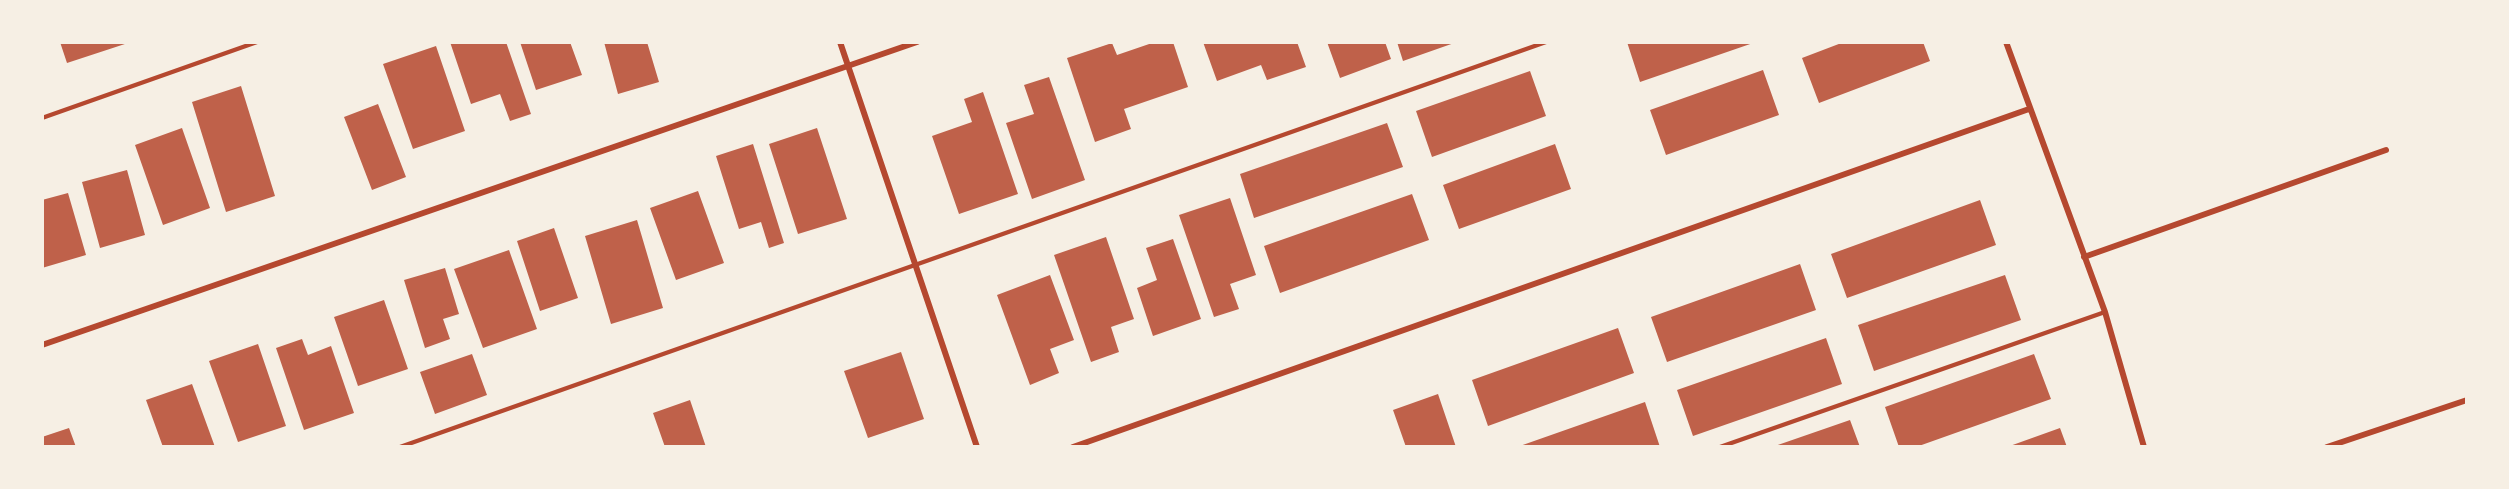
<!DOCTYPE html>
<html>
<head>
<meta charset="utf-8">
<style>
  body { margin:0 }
  #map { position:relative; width:2509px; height:489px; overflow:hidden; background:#f6efe4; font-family:Overpass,sans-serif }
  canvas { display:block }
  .frame { position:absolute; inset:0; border:44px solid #f6efe4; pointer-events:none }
</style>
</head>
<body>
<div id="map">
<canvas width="2509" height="489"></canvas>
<div class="frame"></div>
</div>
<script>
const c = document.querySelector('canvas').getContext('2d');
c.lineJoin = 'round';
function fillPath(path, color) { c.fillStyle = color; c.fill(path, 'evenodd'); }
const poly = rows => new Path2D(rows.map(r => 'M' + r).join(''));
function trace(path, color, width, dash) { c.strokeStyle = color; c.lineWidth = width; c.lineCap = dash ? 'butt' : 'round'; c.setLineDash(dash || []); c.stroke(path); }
fillPath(poly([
  [60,42,131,42,67,63],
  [450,42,506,42,531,114,510,121,500,94,471,104],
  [520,42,570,42,582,75,536,90],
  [604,42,647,42,659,82,618,94],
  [1155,42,1173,42,1188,87,1124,109,1131,129,1095,142,1067,58,1112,43,1117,55],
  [1203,42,1297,42,1306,67,1267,80,1261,65,1217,81],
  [1327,42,1385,42,1391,59,1340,78],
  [1397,42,1457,42,1403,61],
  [1627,42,1756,42,1640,82],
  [1844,42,1923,42,1930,61,1819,103,1802,58],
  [436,46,465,131,413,149,383,64],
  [1763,70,1779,115,1666,155,1650,110],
  [1530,71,1546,116,1432,157,1416,111],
  [1049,77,1085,180,1032,199,1006,123,1034,114,1024,85],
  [241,86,275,196,226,212,192,102],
  [983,92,1018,194,959,214,932,136,972,122,964,99],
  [378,104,406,177,372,190,344,117],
  [1387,123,1403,167,1254,218,1240,174],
  [182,128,210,208,163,225,135,145],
  [817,128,847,219,798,234,769,144],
  [753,144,784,243,769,248,761,222,739,229,716,156],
  [1555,144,1571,189,1459,229,1443,185],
  [127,170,145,235,100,248,82,182],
  [698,191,724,263,676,280,650,208],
  [68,193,86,255,42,268,42,200],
  [1412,194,1429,240,1280,293,1264,246],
  [1230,198,1256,275,1230,284,1239,309,1214,317,1179,215],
  [1980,200,1996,245,1847,298,1831,254],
  [637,220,663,308,611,324,585,236],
  [554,228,578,298,540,311,517,241],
  [1106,237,1134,319,1111,327,1119,352,1091,362,1054,255],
  [1173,239,1201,319,1153,336,1137,288,1157,280,1146,248],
  [509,250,537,329,483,348,454,269],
  [1800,264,1816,310,1667,362,1651,317],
  [445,268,459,314,443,319,450,339,425,348,404,280],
  [1050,275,1074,340,1050,349,1059,373,1030,385,997,295],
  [2005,275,2021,320,1874,371,1858,325],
  [384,300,408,369,358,386,334,317],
  [1618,328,1634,373,1488,426,1472,380],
  [1826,338,1842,384,1693,436,1677,390],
  [302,339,308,355,331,346,354,413,304,430,276,348],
  [258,344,286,426,238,442,209,361],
  [901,352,924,419,868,438,844,371],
  [472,354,487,395,435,414,420,372],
  [2034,354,2051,399,1916,447,1899,447,1885,407],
  [192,384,215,447,163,447,146,400],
  [1438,394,1456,447,1406,447,1393,410],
  [690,400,706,447,665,447,653,413],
  [1645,402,1660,447,1517,447],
  [1850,420,1860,447,1772,447],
  [69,428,76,447,42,447,42,437],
  [2060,428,2067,447,2007,447]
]), '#bf614a');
trace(poly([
  [42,118,257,42],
  [400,447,1546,42],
  [1720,447,2105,312]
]), '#b5482f', 4.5);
trace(poly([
  [840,42,977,447],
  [2006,42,2105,312,2144,447],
  [2084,257,2386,150],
  [42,345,917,42],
  [1073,447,2029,109],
  [2327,447,2467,400]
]), '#b5482f', 6);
</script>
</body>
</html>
